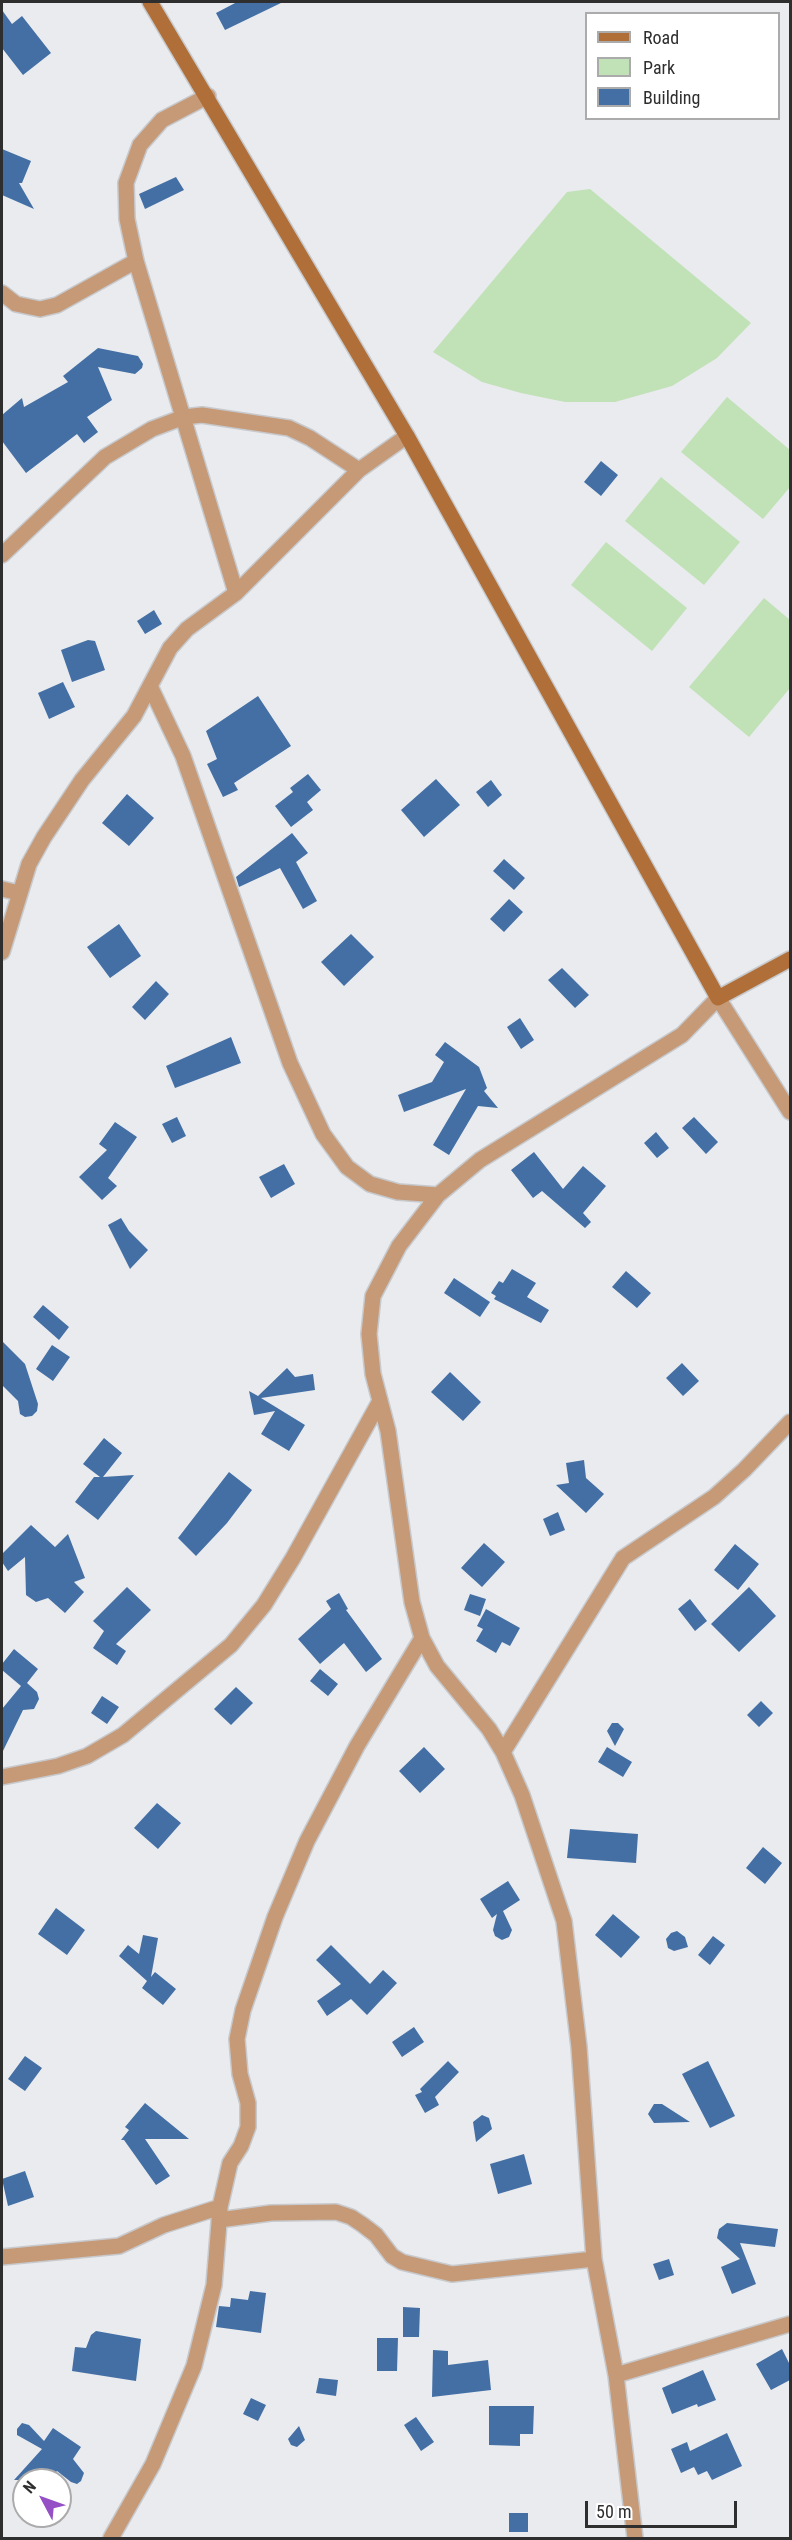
<!DOCTYPE html>
<html>
<head>
<meta charset="utf-8">
<style>
  body { margin:0 }
  #map { position:relative; width:792px; height:2540px; overflow:hidden; background:#e9ebee; font-family:"Roboto Condensed",sans-serif }
  canvas { display:block }
  .frame { position:absolute; inset:0; border:3px solid #2e2e2f; pointer-events:none }
  .legend { position:absolute; left:585px; top:12px; width:195px; height:108px; box-sizing:border-box; background:#fff; border:2px solid #ababac; margin:0; padding:8px 10px; list-style:none; font-size:18px; color:#2e2e2f }
  .legend li { display:flex; align-items:center; gap:12px; height:30px }
  .legend b { width:30px; border:2px solid #ababac }
  .north { position:absolute; left:12px; top:2468px; width:60px; height:60px; box-sizing:border-box; background:#fff; border:2px solid #ababac; border-radius:50%; rotate:311deg; font-size:16px; font-weight:700; line-height:24px; text-align:center; color:#2e2e2f }
  .north::after { content:''; display:block; margin:auto; width:21px; height:27px; background:#9550c5; clip-path:polygon(50% 0,100% 100%,50% 72%,0 100%) }
  .scale { position:absolute; left:585px; top:2501px; width:152px; height:27px; box-sizing:border-box; border:3px solid #2e2e2f; border-top:0; padding-left:8px; font-size:18px; line-height:21px; white-space:nowrap; color:#2e2e2f; -webkit-text-stroke:4px #fff; paint-order:stroke }
</style>
</head>
<body>
<div id="map">
<canvas width="792" height="2540"></canvas>
<div class="frame"></div>
<ul class="legend">
<li><b style="height:8px;background:#b06f39"></b>Road</li>
<li><b style="height:16px;background:#c1e1b7"></b>Park</li>
<li><b style="height:16px;background:#436fa5"></b>Building</li>
</ul>
<div class="north">N</div>
<div class="scale">50 m</div>
</div>
<script>
const c = document.querySelector('canvas').getContext('2d');
c.lineJoin = 'round';
function fillPath(path, color) { c.fillStyle = color; c.fill(path, 'evenodd'); }
const poly = rows => new Path2D(rows.map(r => 'M' + r).join(''));
function trace(path, color, width, dash) { c.strokeStyle = color; c.lineWidth = width; c.lineCap = dash ? 'butt' : 'round'; c.setLineDash(dash || []); c.stroke(path); }
fillPath(poly([
  [590,189,751,323,717,358,672,386,615,402,565,402,521,393,482,382,433,352,567,192],
  [727,397,790,450,790,487,763,519,681,452],
  [661,477,740,542,704,585,625,521],
  [606,542,687,608,652,651,571,585],
  [764,598,790,620,790,688,749,737,689,687]
]), '#c1e1b7');
fillPath(poly([
  [237,2,283,2,225,30,216,13],
  [2,10,12,24,22,16,51,53,23,75,2,48],
  [2,149,31,161,22,183,19,183,34,209,2,195],
  [176,177,184,190,145,209,139,194],
  [98,348,138,356,143,364,142,368,135,374,98,367,112,400,87,417,98,432,84,443,77,434,26,473,2,441,2,415,22,398,24,407,68,382,63,376],
  [601,461,618,475,601,496,584,482],
  [154,610,162,624,145,634,137,621],
  [88,640,95,641,105,670,72,682,61,650],
  [63,682,75,707,49,719,38,693],
  [258,696,291,746,234,783,238,790,223,797,207,764,217,759,206,731],
  [308,774,321,790,307,802,313,810,291,827,275,806,293,792,290,788],
  [436,779,460,805,424,837,401,810],
  [491,780,502,795,488,807,476,792],
  [127,794,154,818,129,846,102,823],
  [292,833,308,853,296,862,317,901,303,909,280,868,239,887,236,877],
  [504,859,525,878,514,890,493,871],
  [509,899,523,912,504,932,490,919],
  [119,924,141,956,110,978,87,947],
  [351,934,374,957,344,986,321,962],
  [562,968,589,995,575,1008,548,980],
  [156,981,169,994,145,1020,132,1007],
  [520,1018,534,1040,521,1049,507,1027],
  [231,1037,241,1063,175,1088,166,1066],
  [445,1042,479,1067,487,1088,484,1091,498,1108,478,1106,449,1155,433,1145,466,1089,404,1112,398,1095,432,1082,444,1062,435,1055],
  [177,1117,186,1136,172,1143,162,1124],
  [694,1117,718,1142,706,1154,682,1128],
  [115,1122,137,1137,108,1178,117,1186,102,1200,79,1177,107,1150,99,1144],
  [656,1132,669,1148,657,1158,644,1143],
  [534,1152,563,1189,583,1166,606,1186,583,1213,591,1222,585,1228,542,1191,533,1198,511,1170],
  [284,1164,295,1184,271,1198,259,1177],
  [121,1218,129,1231,148,1250,130,1269,108,1225],
  [512,1269,536,1283,527,1297,549,1310,541,1323,494,1299,496,1296,491,1293,499,1281,503,1283],
  [626,1271,651,1293,637,1308,612,1287],
  [454,1278,490,1302,480,1317,444,1293],
  [43,1305,69,1327,59,1340,33,1317],
  [2,1341,25,1364,38,1404,37,1411,32,1416,25,1417,20,1414,18,1401,2,1385],
  [52,1345,70,1357,53,1381,36,1369],
  [682,1363,699,1381,683,1396,666,1378],
  [287,1368,295,1377,313,1374,315,1390,261,1398,305,1425,289,1451,261,1434,275,1411,254,1415,249,1391,258,1396],
  [450,1372,481,1402,463,1421,431,1392],
  [104,1438,122,1453,103,1477,134,1475,98,1520,75,1502,94,1477,100,1477,83,1464],
  [584,1460,586,1478,604,1494,586,1513,556,1485,569,1483,566,1463],
  [229,1472,252,1490,227,1523,196,1556,178,1538],
  [558,1512,565,1530,550,1536,543,1519],
  [31,1525,55,1547,68,1534,85,1578,74,1582,84,1592,65,1613,48,1598,36,1602,26,1595,25,1557,8,1571,2,1562,2,1554],
  [484,1543,505,1562,482,1587,461,1568],
  [735,1544,759,1564,738,1590,714,1570],
  [127,1587,151,1610,116,1644,126,1651,117,1665,93,1648,104,1631,93,1621],
  [749,1587,776,1616,739,1652,711,1624],
  [339,1593,348,1609,346,1610,382,1659,366,1672,344,1643,320,1664,298,1639,331,1609,326,1601],
  [470,1594,486,1599,480,1616,464,1610],
  [690,1599,707,1621,695,1631,678,1609],
  [486,1609,520,1628,510,1646,502,1642,496,1653,476,1641,483,1629,477,1626],
  [14,1649,38,1669,27,1683,37,1692,39,1699,34,1709,23,1710,2,1753,2,1709,21,1686,2,1670,2,1664],
  [320,1669,338,1684,328,1696,310,1681],
  [236,1687,253,1703,231,1725,214,1709],
  [102,1696,119,1707,107,1724,91,1713],
  [761,1701,773,1713,759,1727,747,1715],
  [612,1723,618,1723,624,1729,615,1746,607,1731],
  [424,1747,445,1769,420,1793,399,1771],
  [607,1747,632,1762,623,1777,598,1762],
  [157,1803,181,1823,158,1849,134,1828],
  [570,1829,638,1834,636,1863,567,1858],
  [763,1847,782,1863,765,1884,746,1868],
  [508,1881,520,1900,503,1911,512,1930,509,1937,502,1940,495,1936,493,1930,497,1914,492,1918,480,1899],
  [56,1908,85,1930,67,1955,38,1934],
  [613,1914,640,1937,621,1958,595,1935],
  [677,1931,685,1937,688,1947,674,1951,668,1948,666,1939,671,1933],
  [143,1935,158,1938,151,1977,155,1972,176,1989,163,2005,142,1988,147,1981,119,1956,128,1945,139,1954],
  [713,1936,725,1945,710,1965,698,1955],
  [331,1945,370,1984,383,1970,397,1983,367,2015,351,1999,327,2016,317,2001,341,1984,316,1960],
  [414,2027,424,2042,402,2057,392,2042],
  [25,2056,42,2068,25,2091,8,2079],
  [448,2061,459,2072,435,2097,439,2105,425,2113,415,2095,422,2092,420,2089],
  [708,2061,735,2116,710,2128,682,2074],
  [145,2103,189,2139,145,2139,170,2176,156,2185,124,2140,121,2140,129,2130,125,2127],
  [654,2104,662,2104,690,2122,654,2123,648,2114],
  [482,2115,489,2118,492,2129,476,2142,473,2122],
  [524,2154,532,2184,498,2194,490,2164],
  [25,2171,34,2197,8,2206,2,2179],
  [727,2223,778,2229,775,2247,740,2243,756,2284,732,2294,721,2267,740,2259,717,2238,719,2229],
  [669,2259,674,2275,659,2280,653,2264],
  [250,2291,266,2293,261,2333,216,2327,219,2306,230,2307,231,2298,248,2300],
  [403,2307,420,2308,419,2337,403,2337],
  [96,2331,141,2339,136,2381,72,2371,75,2347,86,2348,91,2335],
  [377,2338,398,2338,397,2371,377,2371],
  [782,2349,790,2365,790,2380,771,2390,756,2364],
  [433,2350,448,2351,448,2365,488,2360,491,2390,432,2397],
  [703,2370,716,2400,698,2407,697,2404,672,2414,662,2388],
  [319,2378,338,2380,336,2396,316,2393],
  [251,2398,266,2405,258,2421,243,2414],
  [489,2406,534,2406,533,2434,520,2434,520,2446,489,2445],
  [416,2417,434,2442,421,2451,404,2425],
  [22,2423,29,2425,44,2441,53,2428,81,2447,73,2459,84,2473,81,2481,77,2484,71,2482,57,2471,49,2480,14,2480,42,2449,17,2435,17,2429],
  [299,2426,305,2440,297,2447,291,2445,288,2439],
  [727,2433,742,2466,712,2480,707,2471,698,2475,694,2467,681,2473,671,2449,687,2442,690,2451],
  [509,2513,528,2513,528,2532,509,2532]
]), '#436fa5');
const street = poly([
  [208,96,162,120,140,145,126,183,127,219,136,261,236,593],
  [2,293,16,304,40,309,57,305,136,261],
  [2,555,105,457,152,429,184,417,202,415,289,428,310,438,359,470],
  [150,686,183,756,290,1063,323,1134,347,1167,370,1184,398,1192,438,1195],
  [2,889,19,893],
  [2,952,29,864,44,837,82,780,134,716,170,648,187,629,236,593,359,470,407,436],
  [503,1752,623,1558,714,1497,744,1470,790,1422],
  [2,1777,58,1766,87,1756,123,1735,231,1645,264,1605,293,1558,380,1401],
  [219,2220,271,2213,336,2212,351,2217,363,2225,376,2235,392,2256,402,2262,452,2274,594,2259],
  [2,2257,119,2246,164,2225,220,2207,230,2163,241,2146,248,2127,248,2103,240,2074,237,2039,243,2010,275,1917,307,1841,357,1746,422,1638],
  [616,2375,790,2324],
  [111,2538,153,2464,194,2366,214,2285,220,2210],
  [635,2538,616,2375,594,2259,579,2047,564,1921,522,1795,503,1752,489,1729,437,1666,422,1638,412,1602,388,1431,373,1374,369,1334,373,1296,399,1246,438,1195,480,1160,682,1035,718,998,790,1112]
]);
const secondary = poly([
  [150,2,407,436,718,998,790,959]
]);
trace(street, '#c7c9cc', 18);
trace(secondary, '#c7c9cc', 18);
trace(street, '#c69977', 15);
trace(secondary, '#b06f39', 15);
</script>
</body>
</html>
